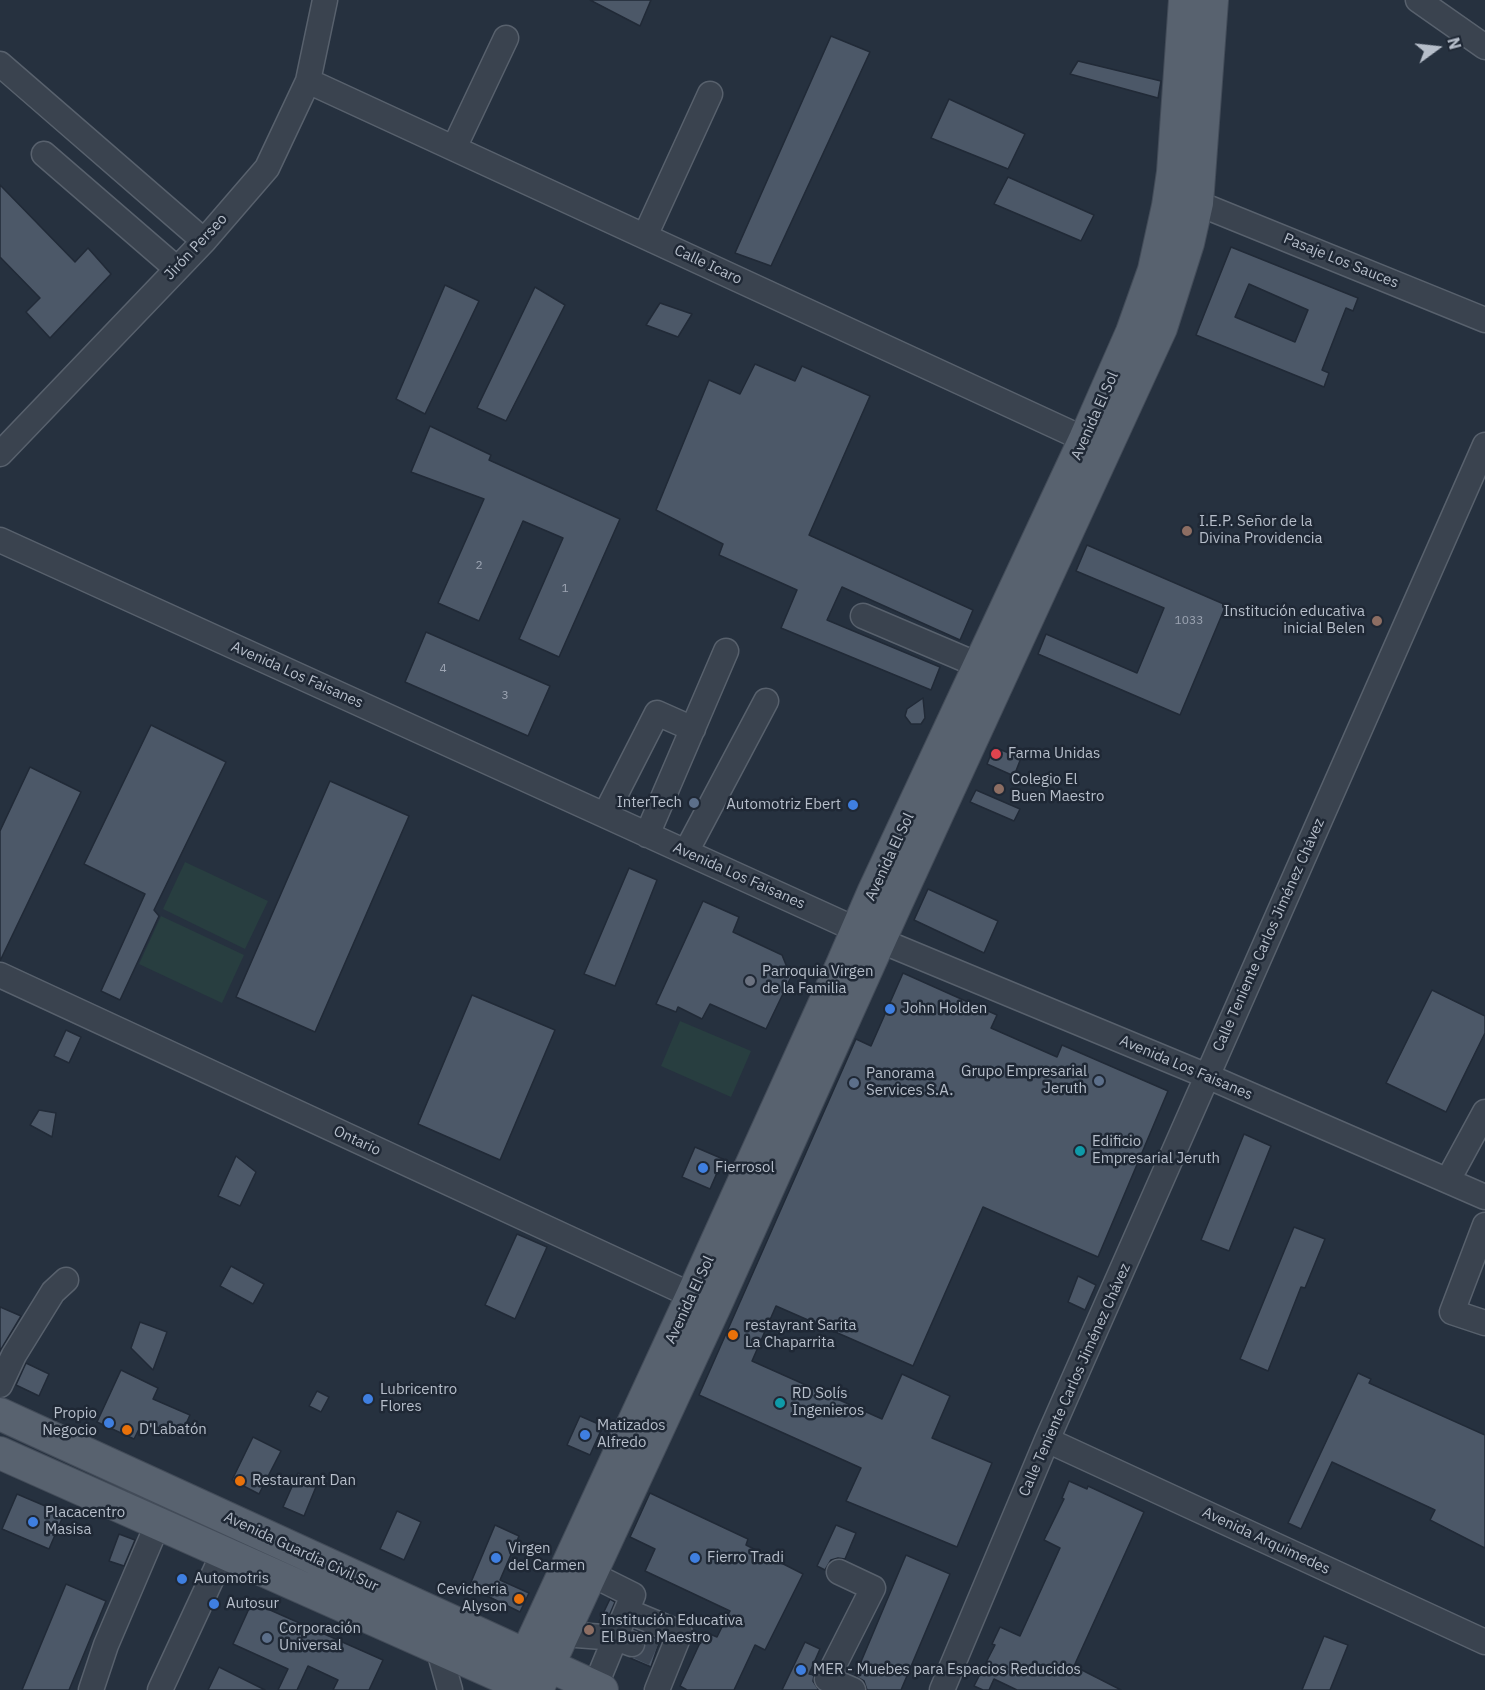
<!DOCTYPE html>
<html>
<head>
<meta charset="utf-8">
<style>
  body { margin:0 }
  #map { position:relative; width:1485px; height:1690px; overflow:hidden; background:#26313f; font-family:"IBM Plex Sans",sans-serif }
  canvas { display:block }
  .north { position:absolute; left:1407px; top:18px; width:60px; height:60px; -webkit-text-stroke:4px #1f2835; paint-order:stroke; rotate:75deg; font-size:16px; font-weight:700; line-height:24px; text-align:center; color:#b6beca }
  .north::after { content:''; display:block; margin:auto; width:21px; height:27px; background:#b6beca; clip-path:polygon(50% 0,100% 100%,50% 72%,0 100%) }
</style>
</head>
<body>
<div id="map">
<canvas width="1485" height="1690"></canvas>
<div class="north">N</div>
</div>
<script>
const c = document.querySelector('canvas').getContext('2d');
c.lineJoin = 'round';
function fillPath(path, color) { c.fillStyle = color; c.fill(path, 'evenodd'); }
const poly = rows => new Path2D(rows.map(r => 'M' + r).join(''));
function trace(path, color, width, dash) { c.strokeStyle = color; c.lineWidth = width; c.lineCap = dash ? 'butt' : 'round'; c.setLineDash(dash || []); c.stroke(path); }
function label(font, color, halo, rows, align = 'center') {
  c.font = font + ' "IBM Plex Sans",sans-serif'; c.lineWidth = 5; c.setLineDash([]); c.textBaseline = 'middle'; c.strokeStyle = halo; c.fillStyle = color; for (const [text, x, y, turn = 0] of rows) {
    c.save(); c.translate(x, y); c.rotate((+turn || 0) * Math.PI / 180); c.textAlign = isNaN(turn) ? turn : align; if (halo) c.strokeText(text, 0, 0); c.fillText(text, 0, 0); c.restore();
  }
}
fillPath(poly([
  [185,862,268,901,245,949,163,909],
  [161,916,244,955,222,1003,139,964],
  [680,1021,751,1051,731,1097,661,1066]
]), '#283e40');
const building = poly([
  [590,0,651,0,640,26,590,0],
  [831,36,870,52,771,266,735,253,831,36],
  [1078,61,1161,81,1158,98,1070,74,1078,61],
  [949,99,1025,134,1008,169,931,138,949,99],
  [1008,177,1094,215,1081,241,994,204,1008,177],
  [0,185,75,262,88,248,111,274,50,338,26,312,40,298,0,257,0,185],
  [1231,247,1358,298,1353,311,1346,308,1322,370,1329,373,1324,387,1196,335,1231,247],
  [1249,284,1308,310,1295,342,1235,317,1249,284],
  [445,285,479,301,425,414,396,399,445,285],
  [535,287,565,305,506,421,477,408,535,287],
  [660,303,692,314,678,337,646,325,660,303],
  [755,364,795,381,802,366,870,396,809,535,973,610,960,640,842,587,827,620,940,667,931,690,781,628,797,590,719,555,723,544,656,510,709,380,740,394,755,364],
  [430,426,491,455,489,460,620,519,559,657,519,639,563,538,523,521,479,621,438,603,484,499,411,472,430,426],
  [1087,545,1226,605,1180,715,1038,654,1046,634,1137,673,1164,608,1076,571,1087,545],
  [426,632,550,686,528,736,405,682,426,632],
  [923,698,925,718,921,724,911,724,905,716,907,709,923,698],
  [151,725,226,762,154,910,159,916,120,1000,101,991,145,894,84,864,151,725],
  [994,747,1021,758,1014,776,987,764,994,747],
  [30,767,81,792,0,961,0,831,30,767],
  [330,781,409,816,315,1032,236,997,330,781],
  [976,790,1020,809,1014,821,970,802,976,790],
  [629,868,657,880,615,986,584,974,629,868],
  [928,889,998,921,984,953,914,920,928,889],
  [703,901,739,917,733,932,782,955,791,977,766,1029,710,1004,702,1019,678,1007,676,1012,656,1004,703,901],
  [903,973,997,1015,991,1028,1057,1057,1062,1045,1168,1091,1098,1257,983,1207,913,1366,776,1306,752,1361,882,1419,902,1374,950,1396,932,1438,992,1463,957,1547,846,1501,861,1468,699,1395,856,1039,871,1046,903,973],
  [1432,990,1485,1016,1485,1033,1446,1112,1386,1083,1432,990],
  [472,995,555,1030,500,1160,418,1124,472,995],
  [66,1030,81,1037,69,1063,54,1056,66,1030],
  [39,1110,56,1113,52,1137,30,1125,39,1110],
  [1244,1134,1271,1146,1229,1251,1201,1240,1244,1134],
  [695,1147,723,1159,710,1189,682,1177,695,1147],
  [236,1156,256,1172,240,1206,218,1196,236,1156],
  [1294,1227,1325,1239,1305,1288,1301,1287,1268,1371,1240,1359,1294,1227],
  [517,1234,547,1247,515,1319,485,1305,517,1234],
  [231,1266,264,1284,253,1304,220,1286,231,1266],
  [1078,1276,1096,1285,1085,1310,1068,1302,1078,1276],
  [0,1307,21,1316,0,1351,0,1307],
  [140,1322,167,1332,153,1370,131,1348,140,1322],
  [26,1363,49,1374,39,1396,16,1385,26,1363],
  [121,1370,158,1388,153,1399,190,1415,180,1437,143,1421,134,1439,97,1422,121,1370],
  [1358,1373,1371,1379,1369,1383,1485,1435,1485,1548,1430,1520,1435,1510,1332,1462,1301,1529,1288,1523,1358,1373],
  [317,1391,329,1397,321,1412,309,1406,317,1391],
  [580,1416,603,1426,590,1455,567,1445,580,1416],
  [253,1437,281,1451,259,1494,232,1480,253,1437],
  [298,1473,318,1482,304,1516,283,1507,298,1473],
  [1069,1481,1087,1489,1088,1486,1144,1512,1074,1666,1121,1690,1017,1690,994,1679,989,1690,983,1690,974,1686,995,1645,992,1644,1000,1627,1020,1636,1060,1548,1044,1540,1064,1499,1062,1498,1069,1481],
  [650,1493,748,1539,746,1545,803,1574,765,1650,755,1645,734,1690,687,1690,680,1686,705,1632,717,1637,730,1611,645,1571,655,1549,630,1537,650,1493],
  [17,1494,64,1514,49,1549,2,1529,17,1494],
  [397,1511,421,1522,404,1560,380,1549,397,1511],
  [495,1525,519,1536,500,1580,529,1593,520,1612,469,1587,495,1525],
  [836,1525,856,1533,845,1559,838,1558,831,1560,825,1570,817,1566,836,1525],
  [119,1534,135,1540,124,1566,109,1561,119,1534],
  [906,1555,950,1574,901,1690,867,1690,864,1681,855,1676,906,1555],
  [66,1584,106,1601,69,1690,22,1690,66,1584],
  [610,1599,615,1602,606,1623,599,1622,610,1599],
  [252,1602,383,1660,369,1690,333,1690,338,1680,308,1666,297,1690,278,1690,288,1669,233,1644,252,1602],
  [646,1634,660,1640,651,1667,630,1658,641,1655,645,1650,646,1634],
  [1324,1636,1348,1645,1330,1690,1302,1690,1324,1636],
  [805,1642,820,1649,809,1674,814,1675,813,1681,819,1690,782,1690,805,1642],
  [219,1667,265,1690,208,1690,219,1667]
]);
fillPath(building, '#4c5868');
trace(building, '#212a37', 1.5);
trace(poly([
  [632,1644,663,1658]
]), '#3c4654', 24, [24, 12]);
const minor = poly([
  [1418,0,1485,47],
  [0,64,204,241],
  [308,81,1099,446],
  [454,148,506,38],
  [44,154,177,269],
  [1197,203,1485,320],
  [645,236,710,94],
  [0,454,204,241,267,168,308,81,325,0],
  [0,540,879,940,1207,1076,1485,1197],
  [863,616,978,665],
  [605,815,657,713,693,729],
  [647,835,726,651],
  [686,852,766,701],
  [0,975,706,1302],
  [1448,1180,1485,1112],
  [1485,1225,1452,1312,1485,1323],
  [0,1385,14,1355,53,1292,66,1280],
  [1047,1440,1485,1642],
  [839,1572,873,1588,827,1679,853,1690],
  [591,1574,633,1595,595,1687],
  [627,1611,680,1633,657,1690],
  [563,1634,616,1638,632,1644],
  [438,1647,450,1690],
  [91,1690,106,1645,158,1523],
  [160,1690,224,1552],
  [942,1690,1047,1440,1485,445]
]);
const major = poly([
  [0,1414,602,1690],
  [0,1453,532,1690],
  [510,1690,692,1296,841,967,873,893,1085,439,1132,332,1154,270,1168,206,1173,172,1185,0],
  [537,1690,715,1306,896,904,1161,328,1188,243,1197,203,1212,0]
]);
trace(minor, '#58616d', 27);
trace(major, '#434c59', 34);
trace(minor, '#3a434f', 24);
trace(major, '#58626f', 32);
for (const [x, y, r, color] of [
  [1187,531,6,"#8d6e63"],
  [1377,621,6,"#8d6e63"],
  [996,754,6,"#e0444e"],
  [999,789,6,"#8d6e63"],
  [694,803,6,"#5c6f8a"],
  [853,805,6,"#3f7fe0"],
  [750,981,6,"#6b7280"],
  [890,1009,6,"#3f7fe0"],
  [1099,1081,6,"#5c6f8a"],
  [854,1083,6,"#5c6f8a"],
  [1080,1151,6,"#0f9aa8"],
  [703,1168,6,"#3f7fe0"],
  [733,1335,6,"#e8710a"],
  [368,1399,6,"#3f7fe0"],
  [780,1403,6,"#0f9aa8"],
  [109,1423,6,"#3f7fe0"],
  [127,1430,6,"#e8710a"],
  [585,1435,6,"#3f7fe0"],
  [240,1481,6,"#e8710a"],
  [33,1522,6,"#3f7fe0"],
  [496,1558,6,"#3f7fe0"],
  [695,1558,6,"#3f7fe0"],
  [182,1579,6,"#3f7fe0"],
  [519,1599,6,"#e8710a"],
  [214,1604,6,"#3f7fe0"],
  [589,1630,6,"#8d6e63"],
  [267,1638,6,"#5c6f8a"],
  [801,1670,6,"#3f7fe0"]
]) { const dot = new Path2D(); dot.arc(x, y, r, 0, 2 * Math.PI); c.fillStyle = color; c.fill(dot); trace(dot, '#1f2835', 2); }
label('12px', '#9ca4b2', null, [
  ["2",479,566],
  ["1",565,589],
  ["1033",1189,621],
  ["4",443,669],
  ["3",505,696]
]);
label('15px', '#b6beca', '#1f2835', [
  ["Jirón Perseo",196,247,-47],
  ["Pasaje Los Sauces",1341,261,22],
  ["Calle Icaro",708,265,25],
  ["Avenida El Sol",1095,416,-66],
  ["Avenida Los Faisanes",297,675,24],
  ["Avenida El Sol",890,857,-65],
  ["Avenida Los Faisanes",739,876,24],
  ["Calle Teniente Carlos Jiménez Chávez",1269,935,-66],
  ["Avenida Los Faisanes",1186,1068,23],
  ["Ontario",357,1141,25],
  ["Avenida El Sol",690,1300,-65],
  ["Calle Teniente Carlos Jiménez Chávez",1075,1380,-66],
  ["Avenida Arquimedes",1266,1541,25],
  ["Avenida Guardia Civil Sur",301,1552,25]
]);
label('15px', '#b6beca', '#1f2835', [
  ["I.E.P. Señor de la",1199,522],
  ["Divina Providencia",1199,539],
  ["Institución educativa",1365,612,"right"],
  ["inicial Belen",1365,629,"right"],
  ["Farma Unidas",1008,754],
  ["Colegio El",1011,780],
  ["Buen Maestro",1011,797],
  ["InterTech",682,803,"right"],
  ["Automotriz Ebert",841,805,"right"],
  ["Parroquia Virgen",762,972],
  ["de la Familia",762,989],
  ["John Holden",902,1009],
  ["Grupo Empresarial",1087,1072,"right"],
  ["Jeruth",1087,1089,"right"],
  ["Panorama",866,1074],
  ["Services S.A.",866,1091],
  ["Edificio",1092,1142],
  ["Empresarial Jeruth",1092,1159],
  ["Fierrosol",715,1168],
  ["restayrant Sarita",745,1326],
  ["La Chaparrita",745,1343],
  ["Lubricentro",380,1390],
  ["Flores",380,1407],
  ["RD Solís",792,1394],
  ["Ingenieros",792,1411],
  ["Propio",97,1414,"right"],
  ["Negocio",97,1431,"right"],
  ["Matizados",597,1426],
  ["Alfredo",597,1443],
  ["D'Labatón",139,1430],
  ["Restaurant Dan",252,1481],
  ["Placacentro",45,1513],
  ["Masisa",45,1530],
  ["Virgen",508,1549],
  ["del Carmen",508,1566],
  ["Fierro Tradi",707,1558],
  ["Automotris",194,1579],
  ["Cevicheria",507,1590,"right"],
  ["Alyson",507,1607,"right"],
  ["Autosur",226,1604],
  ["Institución Educativa",601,1621],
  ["El Buen Maestro",601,1638],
  ["Corporación",279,1629],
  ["Universal",279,1646],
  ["MER - Muebes para Espacios Reducidos",813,1670]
], 'left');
</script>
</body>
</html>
